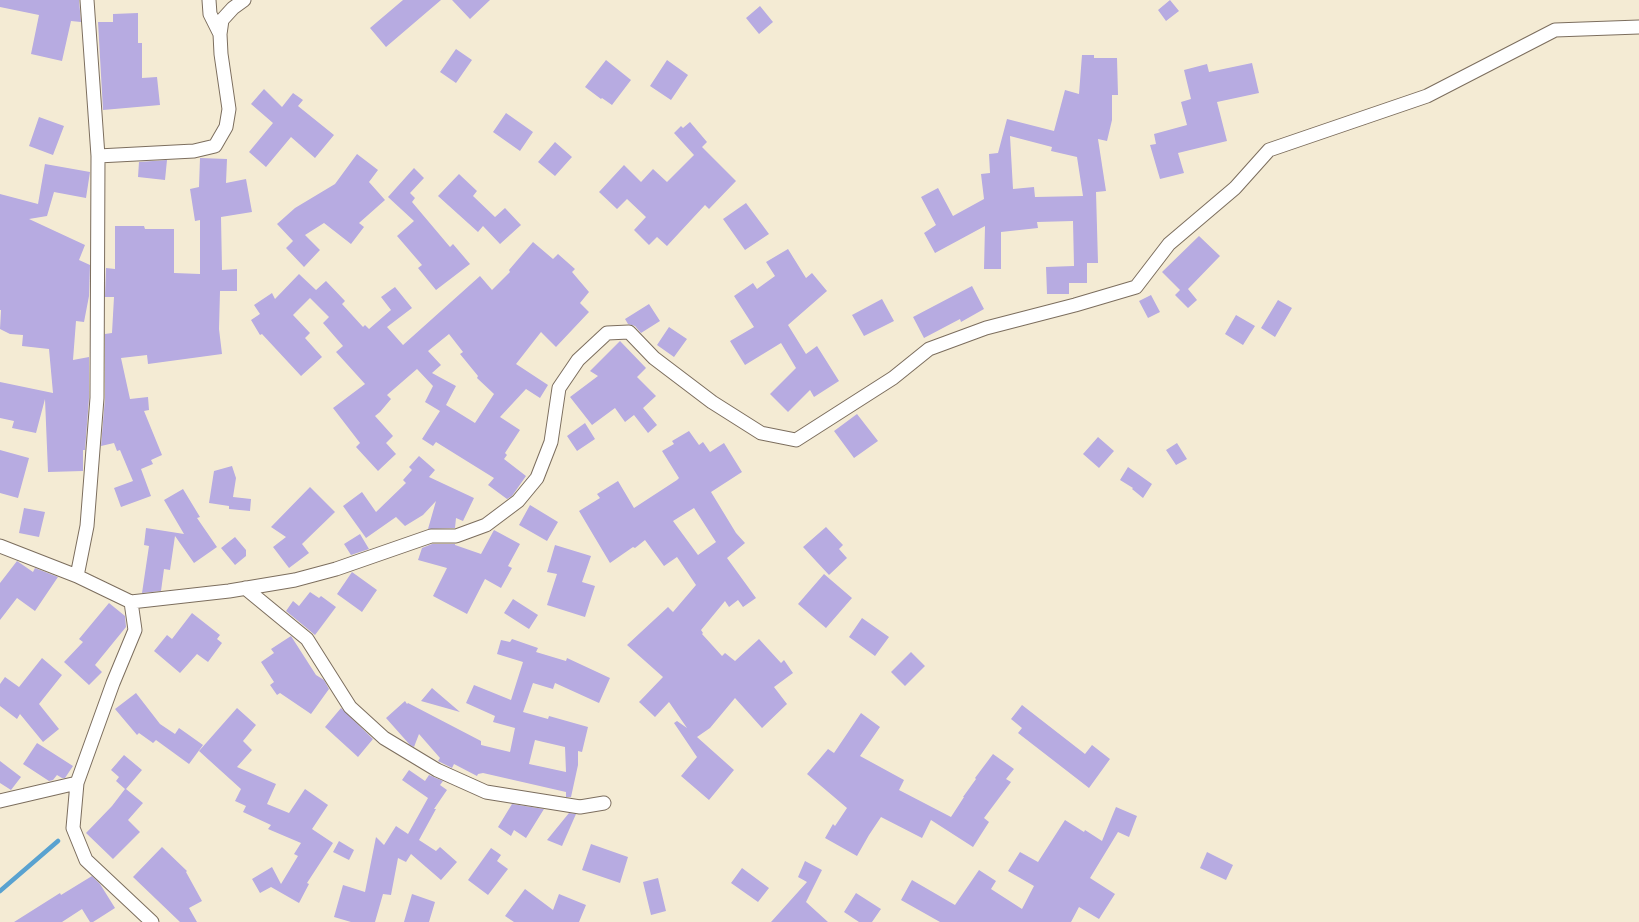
<!DOCTYPE html>
<html>
<head>
<meta charset="utf-8">
<style>
  body { margin:0 }
  canvas { display:block; background:#f4ebd4 }
</style>
</head>
<body>
<canvas width="1639" height="922"></canvas>
<script>
const c = document.querySelector('canvas').getContext('2d');
c.lineJoin = 'round';
const poly = rows => new Path2D(rows.map(r => 'M' + r).join(''));
function trace(path, color, width, dash) { c.strokeStyle = color; c.lineWidth = width; c.lineCap = dash ? 'butt' : 'round'; c.setLineDash(dash || []); c.stroke(path); }
function fillPath(path, color) { c.fillStyle = color; c.fill(path, 'evenodd'); }
trace(poly([
  [0,891,58,841]
]), '#59a2d0', 4.5);
fillPath(poly([
  [0,0,79,0,81,22,71,21,62,61,31,54,39,15,0,7],
  [403,0,441,0,386,47,370,28],
  [452,0,490,0,470,19],
  [1170,0,1179,11,1166,21,1158,10],
  [760,6,773,22,759,34,746,18],
  [138,13,138,43,142,43,142,78,157,77,160,105,103,110,98,22,113,22,113,14],
  [456,49,472,60,456,83,440,72],
  [1082,55,1094,55,1094,58,1117,58,1118,95,1112,95,1112,120,1107,141,1098,139,1106,191,1096,192,1098,263,1087,263,1087,283,1069,283,1069,294,1047,294,1046,267,1074,266,1073,221,1037,222,1038,228,1001,232,1001,269,984,269,985,226,935,253,924,233,936,225,921,197,938,188,953,216,984,199,981,174,990,173,989,154,998,153,1007,119,1054,131,1065,90,1079,94],
  [1010,136,1052,147,1051,151,1077,157,1083,196,1035,197,1034,187,1013,189],
  [606,60,631,80,612,105,602,98,601,99,585,87],
  [667,60,688,75,671,100,650,86],
  [1252,63,1259,93,1217,102,1227,141,1178,153,1184,173,1160,179,1150,145,1156,144,1154,134,1187,125,1181,102,1191,99,1184,70,1207,64,1209,72],
  [264,89,282,107,293,93,303,100,298,106,334,135,315,158,291,137,266,167,249,152,273,123,251,104],
  [506,113,533,132,520,151,493,132],
  [39,117,64,126,53,155,29,146],
  [690,122,707,142,702,147,736,181,709,209,705,205,667,246,657,237,649,245,634,230,646,217,627,199,617,209,599,192,624,165,641,182,653,169,667,182,694,155,674,133,681,126,683,128],
  [555,142,572,157,555,176,538,162],
  [357,154,378,170,369,182,385,200,359,223,364,227,351,244,324,223,305,235,320,250,304,267,286,248,293,241,277,224,295,208,335,184],
  [200,158,227,159,226,183,246,179,252,212,221,217,222,270,237,269,237,291,220,291,219,329,222,354,148,364,147,355,121,358,130,399,148,397,149,410,144,411,162,455,151,460,153,464,141,469,151,496,121,507,114,488,133,481,120,450,117,451,114,443,101,446,105,398,105,334,112,333,114,297,105,297,106,268,115,269,115,226,144,226,145,229,174,229,174,273,200,274,200,220,195,221,190,189,199,187],
  [167,160,165,180,138,177,139,162],
  [45,164,90,172,86,198,54,192,47,216,29,219,85,245,79,260,90,265,89,296,84,322,76,321,73,360,89,357,89,398,85,450,83,450,83,471,48,472,45,399,36,433,12,428,14,421,0,418,0,382,53,393,49,349,22,346,23,335,10,334,0,329,1,310,0,310,0,194,38,204],
  [414,168,424,178,410,193,415,198,412,202,450,247,453,244,470,264,436,290,418,268,422,265,397,236,414,221,388,197],
  [459,174,477,191,473,196,495,217,505,208,521,225,500,244,483,226,478,232,438,196],
  [746,203,769,234,745,250,723,219],
  [1199,236,1220,256,1188,289,1197,300,1188,308,1175,295,1180,290,1162,272],
  [533,242,553,259,558,254,575,269,572,272,589,292,580,303,589,312,556,347,541,332,516,364,548,385,540,398,526,389,500,417,520,430,505,453,507,455,504,459,526,476,512,496,507,499,488,485,494,478,436,442,433,446,422,439,440,411,425,402,433,386,417,369,387,395,391,399,380,412,375,416,393,436,386,443,396,454,378,471,356,447,360,443,333,408,365,384,336,352,343,346,323,323,329,317,310,298,293,315,310,333,305,338,322,357,301,376,262,334,260,335,251,320,260,314,254,305,272,293,275,299,299,274,316,290,326,281,345,301,342,304,363,327,365,325,369,329,391,310,381,297,395,287,412,308,387,327,403,345,480,276,492,290,510,272,509,270],
  [449,334,463,352,460,354,478,376,477,378,494,394,475,423,446,405,456,386,432,373,441,365,428,351],
  [788,249,806,278,812,273,827,291,788,325,806,354,817,346,839,381,814,397,810,390,788,412,770,394,796,368,781,343,745,365,730,341,754,327,734,296,753,283,757,289,775,276,766,262],
  [972,286,984,309,961,322,960,319,924,338,913,317],
  [1151,295,1160,312,1148,318,1139,301],
  [882,299,894,321,864,336,852,315],
  [1278,300,1292,308,1275,337,1261,328],
  [649,304,660,321,641,333,635,326,628,324,625,319],
  [1236,315,1255,326,1243,345,1225,334],
  [669,327,687,339,674,357,657,345],
  [620,341,646,368,637,377,656,396,643,408,657,425,648,433,634,415,625,422,615,408,592,425,570,397,598,376,590,371],
  [857,414,878,441,854,458,834,431],
  [585,423,595,439,577,451,567,436],
  [689,431,699,445,703,442,710,452,724,443,742,472,711,492,736,533,745,543,727,558,756,598,743,607,738,600,729,607,725,601,701,630,703,633,702,634,722,656,725,653,735,661,759,639,781,663,784,660,793,673,774,687,787,704,762,728,735,698,710,728,697,737,734,770,709,800,681,776,697,757,674,723,677,721,687,728,669,702,655,717,639,702,663,677,627,645,668,607,673,612,696,585,677,557,664,566,645,540,635,548,633,547,610,563,579,511,600,498,597,494,618,481,634,508,677,480,679,478,662,451,674,444,672,441],
  [694,508,716,542,698,555,673,521],
  [1098,437,1114,451,1099,468,1083,454],
  [1177,443,1187,459,1176,465,1166,450],
  [0,450,29,458,18,498,0,493],
  [419,456,435,470,429,477,474,498,463,521,456,518,455,528,428,529,436,501,423,515,405,526,396,517,366,538,343,506,362,492,376,512,406,483,403,480,412,470,409,467],
  [232,466,236,478,233,497,251,499,250,511,229,509,229,506,209,503,214,471],
  [1128,467,1152,484,1143,498,1132,489,1133,488,1120,480],
  [310,487,335,512,302,544,309,553,289,568,273,547,286,537,271,527],
  [183,489,200,517,197,518,217,547,194,563,175,536,170,570,164,569,161,591,142,593,149,546,144,545,146,528,184,534,164,500],
  [530,505,558,522,547,541,519,525],
  [24,508,45,512,39,537,19,533],
  [826,527,843,545,839,549,847,558,829,575,803,547],
  [494,530,520,544,508,566,512,568,501,588,485,579,467,614,433,596,447,568,418,560,422,548,432,544,455,544,455,545,481,554],
  [360,534,369,549,351,555,344,544],
  [235,537,246,550,246,556,235,565,221,548],
  [555,545,591,556,582,582,595,586,585,617,547,605,557,574,547,572],
  [17,561,33,572,35,568,58,577,35,611,17,598,0,620,0,583],
  [352,572,377,590,362,612,337,594],
  [824,574,852,598,826,628,798,604],
  [310,592,319,598,321,596,336,607,315,635,286,611,293,601,299,606],
  [513,599,538,615,529,629,504,613],
  [109,603,125,616,126,627,95,665,102,672,89,685,64,662,83,642,79,639],
  [192,613,220,635,217,639,222,643,208,662,197,654,180,673,154,651,167,635,172,639],
  [862,618,889,637,875,656,849,637],
  [291,636,316,675,324,680,329,689,311,714,280,693,277,695,270,685,274,682,261,662,274,653,271,649],
  [512,639,538,648,536,652,566,661,567,658,610,678,599,703,555,683,553,689,533,683,523,712,548,719,549,716,588,727,582,752,578,751,578,765,571,797,566,797,566,792,483,773,478,774,477,776,454,764,452,768,438,761,440,758,419,734,414,747,410,745,386,718,405,701,407,704,408,703,481,741,481,745,510,752,515,728,493,722,495,716,466,703,474,685,511,700,523,662,497,654,501,640,510,642],
  [535,740,565,747,566,772,529,764],
  [911,652,925,666,905,686,891,672],
  [42,658,62,675,39,704,59,729,43,742,20,714,17,719,0,706,0,684,5,677,19,687],
  [432,688,460,712,421,701],
  [136,693,160,724,175,734,179,728,203,745,189,764,156,740,153,743,139,733,137,735,115,709],
  [1022,705,1085,754,1092,745,1110,759,1089,788,1018,733,1022,728,1011,719],
  [237,708,256,725,243,741,252,750,237,767,276,784,267,804,289,813,305,789,328,805,312,829,333,843,307,883,309,884,299,903,271,887,260,893,252,879,272,867,281,884,298,856,294,854,301,843,268,829,271,825,243,812,246,806,235,801,241,789,199,751],
  [341,708,373,739,358,757,325,727],
  [861,713,880,727,860,756,904,780,899,790,951,817,964,797,963,797,976,779,975,778,993,754,1014,769,1006,779,1011,782,984,818,989,822,973,847,931,820,922,838,881,817,869,835,857,856,825,838,833,824,835,826,847,808,807,774,828,749,834,753],
  [37,743,73,766,65,778,62,778,57,775,53,780,49,781,23,764],
  [124,755,142,770,126,789,143,803,128,820,140,832,113,859,86,833,112,806,125,789,116,781,119,777,111,770],
  [0,761,21,777,11,790,0,783],
  [409,770,425,781,429,775,443,781,440,785,447,790,434,809,436,809,419,840,436,851,440,847,457,862,441,880,411,854,406,862,398,858,391,895,383,894,375,922,351,922,334,917,343,885,365,892,376,837,384,845,396,826,408,834,428,798,402,780],
  [512,804,544,809,526,838,514,830,511,836,498,827],
  [1116,807,1137,816,1129,837,1118,832,1090,878,1115,894,1099,919,1079,907,1071,922,940,922,901,900,912,880,955,905,979,870,996,881,991,889,1022,909,1034,886,1008,871,1020,852,1038,862,1065,820,1084,832,1085,830,1102,841],
  [569,813,576,814,562,846,547,840],
  [339,841,354,850,349,860,333,852],
  [591,844,628,857,620,883,582,870],
  [162,847,187,871,186,872,202,901,189,908,197,922,180,922,133,877],
  [491,848,501,855,497,861,508,869,488,895,468,880],
  [1207,852,1233,865,1226,880,1200,868],
  [805,861,822,870,806,902,828,922,771,922,807,882,798,877],
  [742,868,769,888,758,902,731,883],
  [92,876,100,884,115,908,93,922,90,922,82,909,62,922,14,922,60,893,61,895],
  [658,878,666,911,651,915,643,882],
  [525,889,553,910,559,894,586,905,579,922,514,922,505,916],
  [856,893,881,909,872,922,859,922,844,912],
  [412,894,435,902,429,922,404,922]
]), '#b7abe1');
const street = poly([
  [209,0,210,14,220,34],
  [98,156,194,151,215,146,226,127,229,109,221,54,220,34,222,20,233,8,244,0],
  [0,546,77,576,131,602,135,630,113,683,77,783,73,828,86,860,152,922],
  [77,576,87,526,97,398,98,156,87,0],
  [245,588,307,639,350,707,384,738,437,770,486,792,580,807,604,803],
  [131,602,229,591,295,580,336,569,431,536,456,536,486,525,518,501,537,478,551,442,559,388,578,360,607,333,629,332,654,358,712,402,761,433,796,440,893,378,929,349,986,328,1075,305,1136,287,1169,244,1235,188,1269,150,1427,96,1555,30,1639,27],
  [0,801,77,783]
]);
trace(street, '#7c6e5e', 15);
trace(street, '#fff', 13);
</script>
</body>
</html>
